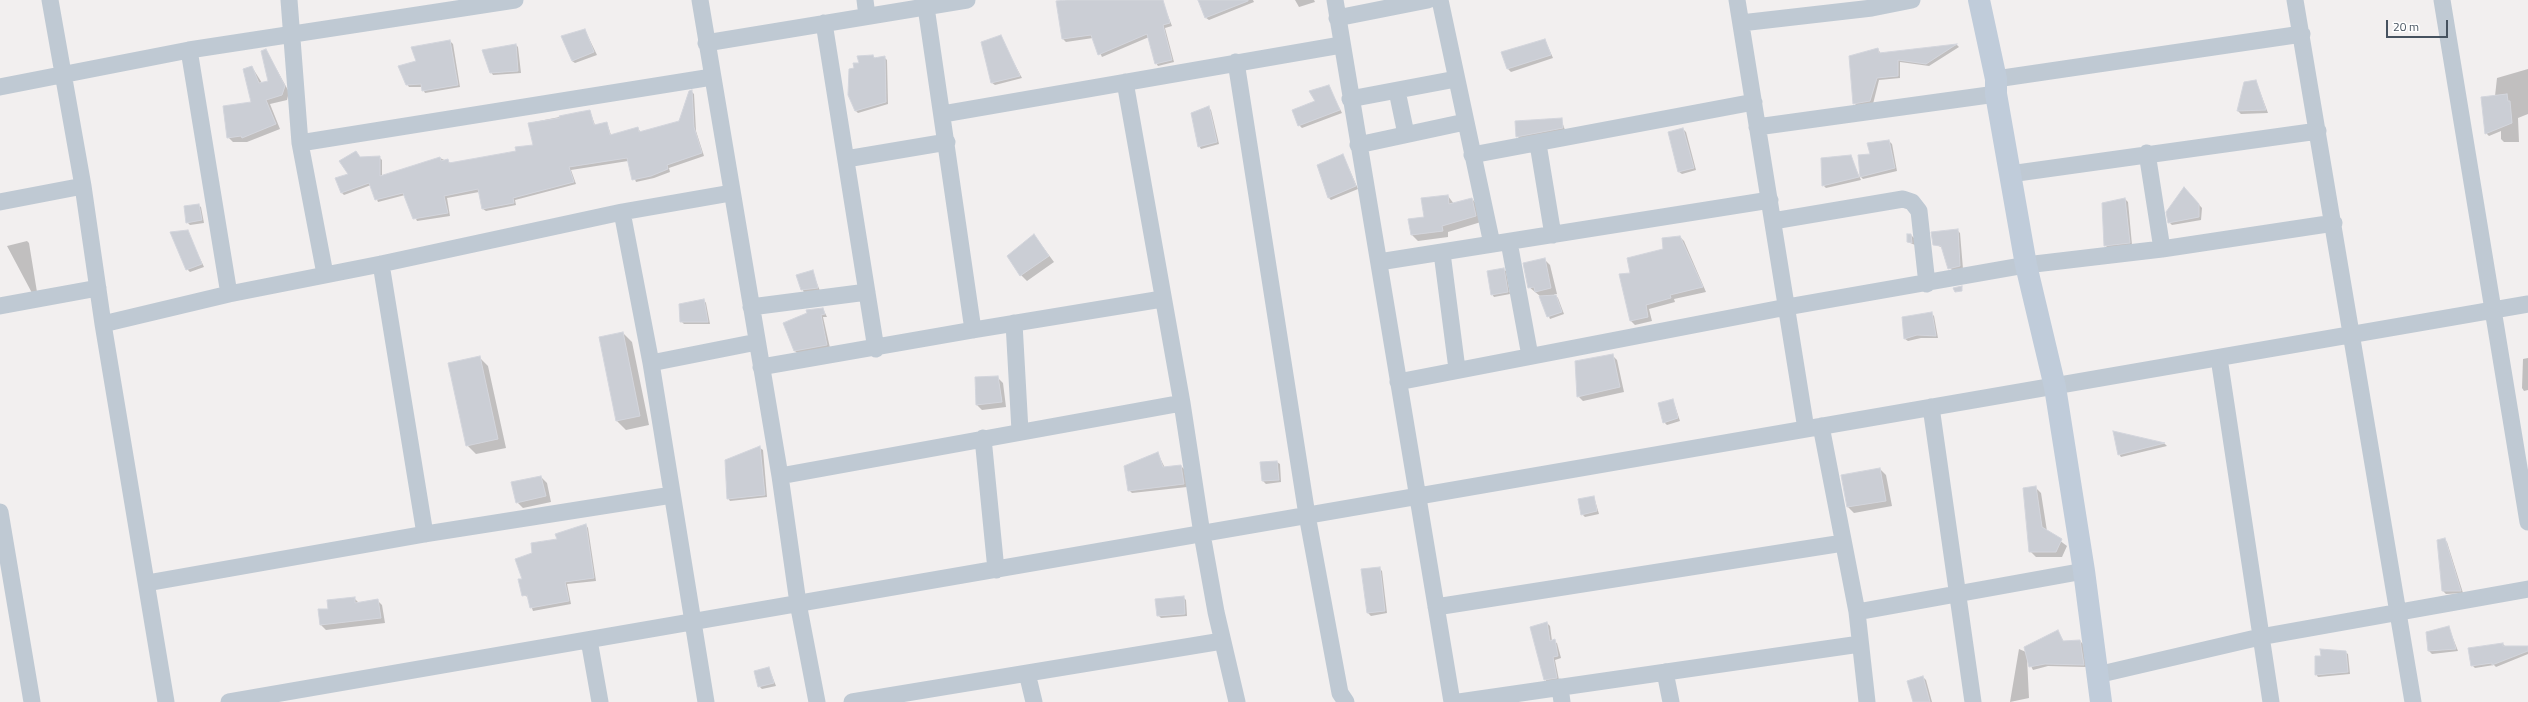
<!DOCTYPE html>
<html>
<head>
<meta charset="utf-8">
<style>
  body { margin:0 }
  #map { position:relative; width:2528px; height:702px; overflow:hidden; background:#f2efef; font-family:"Titillium Web",sans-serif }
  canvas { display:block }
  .scale { position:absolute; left:2386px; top:20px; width:62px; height:18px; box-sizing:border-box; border:2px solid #46525f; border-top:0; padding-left:5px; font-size:12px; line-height:14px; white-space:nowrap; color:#46525f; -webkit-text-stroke:3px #fff; paint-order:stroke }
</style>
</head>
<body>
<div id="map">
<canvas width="2528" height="702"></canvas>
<div class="scale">20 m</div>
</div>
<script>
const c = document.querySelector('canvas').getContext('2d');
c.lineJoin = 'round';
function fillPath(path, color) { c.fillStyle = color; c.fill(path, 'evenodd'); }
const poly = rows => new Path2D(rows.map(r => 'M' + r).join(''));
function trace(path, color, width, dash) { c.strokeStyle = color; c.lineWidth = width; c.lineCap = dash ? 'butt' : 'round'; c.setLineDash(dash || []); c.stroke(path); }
fillPath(poly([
  [1073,0,1163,3,1172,26,1165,28,1174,62,1158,66,1156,63,1149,37,1102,57,1093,38,1066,42,1063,39],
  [1211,0,1253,0,1254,2,1209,20,1206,18],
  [1295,0,1314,0,1315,2,1299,7],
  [585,30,597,55,575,63,572,61],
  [1000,37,1022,78,995,85,992,83],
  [1545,40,1553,58,1511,72,1508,69,1502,52],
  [450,41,453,44,460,87,425,93,422,87,409,87,407,84,417,62],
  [516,45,518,47,521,73,493,75,491,72],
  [1957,45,1959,47,1929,66,1900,62,1900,78,1879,80,1873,104,1857,106,1854,103,1878,49,1881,54],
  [266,50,289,92,287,100,270,104,280,129,247,142,233,142,228,137,252,103,252,67,262,83,269,82],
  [873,56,876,59,884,57,887,60,888,104,858,113,855,110,855,69],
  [2528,69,2528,114,2518,118,2519,142,2504,142,2501,139,2501,131,2489,136,2486,133,2495,96,2497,78],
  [2256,81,2268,113,2241,114,2238,111,2245,83],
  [1328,86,1342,113,1302,128,1299,125],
  [691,91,694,94,696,131,704,156,669,168,670,172,654,178,636,182,628,161,571,170,576,184,515,200,516,205,486,211,483,209,479,192,447,198,450,216,417,221,405,195,378,202,371,185,344,195,342,193,356,152,361,158,379,157,382,160,382,176,440,158,451,163,517,152,534,146,529,123,590,111,595,125,607,123,611,135,638,128,641,133,679,122],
  [1209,108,1211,110,1219,144,1201,149,1199,146],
  [1561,119,1565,130,1520,139,1517,136],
  [1683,129,1686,132,1696,170,1682,174,1679,172],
  [1889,141,1892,144,1897,171,1863,179,1860,176,1871,155],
  [1343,155,1358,189,1331,200,1328,197],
  [1850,156,1861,180,1826,188,1823,185],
  [2187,191,2202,208,2201,220,2172,225,2169,222],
  [1448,196,1454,204,1472,199,1478,205,1481,222,1448,232,1448,237,1418,241,1412,235,1425,218],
  [2125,199,2128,202,2132,245,2108,248,2105,245],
  [198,205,201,207,204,223,190,225,187,222],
  [1957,230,1960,233,1963,269,1952,271,1943,248,1934,244],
  [187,231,204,267,190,272,187,269],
  [1034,235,1054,262,1027,281,1021,275],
  [1911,235,1914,238,1915,245,1908,242],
  [1680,237,1684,241,1706,292,1674,299,1675,302,1649,309,1652,321,1635,325,1630,320,1632,273],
  [27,241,29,243,37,292,32,293,7,246],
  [1544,259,1550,265,1557,294,1554,294,1558,298,1564,314,1550,319,1540,296,1529,287],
  [1503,269,1506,271,1510,294,1494,297,1492,294],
  [812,271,820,291,804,293,798,275],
  [704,300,706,303,710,324,684,324,681,321],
  [823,309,827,317,823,317,830,348,797,353,795,351],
  [1931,313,1934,316,1938,338,1921,338,1908,341,1905,339],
  [623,333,632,342,649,425,626,430,617,421],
  [1612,355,1617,360,1624,392,1583,401,1578,396],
  [479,357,488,366,506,448,476,454,467,445],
  [2528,358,2528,390,2524,391,2522,388,2523,359],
  [997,377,1003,383,1006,407,982,410,977,405],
  [1673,400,1680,421,1667,425,1664,422],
  [2115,433,2165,444,2167,446,2121,457,2119,454],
  [760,448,763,450,767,497,730,501,728,498,726,461],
  [1158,454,1165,468,1181,466,1184,469,1187,487,1132,493,1129,490],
  [1277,462,1280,464,1281,482,1266,484,1263,481],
  [1880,469,1886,475,1892,506,1854,513,1848,507],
  [541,477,547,483,551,502,523,508,517,502],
  [2035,487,2041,493,2047,531,2067,546,2062,557,2036,557,2030,551],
  [1594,497,1599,514,1585,517,1582,514],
  [586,525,588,528,596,581,567,584,571,604,533,611,528,597,523,595,523,579,533,554],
  [2444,539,2447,542,2463,593,2446,594,2443,591],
  [1379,568,1382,571,1387,613,1371,616,1368,613],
  [1183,597,1186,600,1187,616,1161,618,1158,615],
  [354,598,359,603,377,600,382,605,385,623,326,630,321,625,329,610],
  [1547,623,1550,626,1552,641,1557,643,1561,658,1555,660,1559,680,1547,682,1545,679],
  [2449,628,2458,651,2432,654,2429,651,2427,633],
  [2058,631,2064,642,2080,641,2083,644,2086,667,2048,666,2033,670,2027,658,2029,698,2010,702,2019,649,2026,652],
  [2503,644,2506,647,2528,647,2528,654,2496,667,2494,665,2475,668,2472,665],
  [2345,652,2348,654,2350,674,2318,677,2316,674],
  [769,668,776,686,762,689,759,686],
  [1923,677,1926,680,1932,702,1915,702]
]), '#0003');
const building = poly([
  [1066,0,1163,0,1170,23,1163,25,1172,60,1155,64,1147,34,1098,55,1091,35,1062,39,1056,1,1066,0],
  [1198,0,1248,0,1248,1,1205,18,1198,0],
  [585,29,594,52,572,61,561,36,585,29],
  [1001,35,1020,76,991,83,981,42,1001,35],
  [1545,39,1551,55,1507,69,1501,52,1545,39],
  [450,40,458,85,422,91,421,84,406,85,398,66,416,61,411,47,450,40],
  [516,44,518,71,490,73,482,50,516,44],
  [1957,44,1926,64,1898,60,1898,76,1877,78,1870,101,1853,104,1849,56,1878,48,1879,53,1957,44],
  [266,49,285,86,282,95,266,100,276,124,242,138,241,136,227,138,223,106,251,102,243,69,252,66,259,83,268,81,261,51,266,49],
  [873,55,874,58,885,56,886,102,855,111,848,95,849,69,854,68,853,63,859,63,857,56,873,55],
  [2256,80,2266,110,2237,111,2244,82,2256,80],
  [1329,85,1340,110,1298,126,1292,110,1315,101,1309,91,1329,85],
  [692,90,694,127,702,153,667,165,668,169,651,176,632,180,627,158,569,167,574,182,513,198,514,203,482,209,478,189,444,196,448,213,413,219,403,193,375,200,369,183,341,193,335,178,348,174,339,161,356,151,360,157,380,156,380,176,440,157,441,161,448,159,449,163,516,151,515,147,533,145,528,123,560,118,559,116,579,112,590,110,594,125,607,122,610,135,638,127,639,132,679,121,689,91,692,90],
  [2507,94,2508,101,2510,101,2512,123,2485,134,2481,97,2507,94],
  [1209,106,1217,142,1198,147,1191,113,1209,106],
  [1562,118,1563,128,1516,137,1515,121,1562,118],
  [1683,128,1694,168,1678,172,1668,132,1683,128],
  [1889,140,1895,168,1860,177,1858,155,1870,154,1867,143,1889,140],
  [1343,154,1356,186,1328,198,1317,165,1343,154],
  [1851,155,1859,177,1822,186,1821,158,1851,155],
  [2184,187,2199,204,2199,217,2168,223,2166,212,2184,187],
  [1448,195,1449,204,1472,198,1476,216,1442,226,1443,231,1411,235,1408,219,1424,217,1421,198,1448,195],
  [2125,198,2130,243,2104,246,2102,203,2125,198],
  [199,204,202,220,186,223,184,206,199,204],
  [1958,229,1960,266,1948,269,1941,246,1933,245,1931,232,1958,229],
  [188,230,202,264,186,270,170,232,188,230],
  [1034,234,1049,256,1020,276,1007,256,1034,234],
  [1907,234,1911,234,1912,243,1907,242,1907,234],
  [1680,236,1703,287,1670,295,1671,298,1646,305,1648,317,1630,321,1619,274,1630,273,1627,258,1663,249,1662,238,1680,236],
  [1545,258,1551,288,1535,292,1534,287,1528,288,1523,263,1545,258],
  [1504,268,1508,292,1491,295,1487,271,1504,268],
  [813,270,818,288,801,290,796,275,813,270],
  [1962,286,1962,291,1955,292,1953,288,1962,286],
  [1556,295,1562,312,1547,317,1539,296,1556,295],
  [704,299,708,322,680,322,679,304,704,299],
  [823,308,825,314,821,315,827,345,794,351,783,323,807,313,806,310,823,308],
  [1932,312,1936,336,1917,335,1904,339,1902,317,1932,312],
  [623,332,640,416,616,421,599,337,623,332],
  [1613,354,1620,387,1577,397,1575,361,1613,354],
  [480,356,498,439,466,446,448,363,480,356],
  [998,376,1002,402,976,405,975,377,998,376],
  [1673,399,1678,418,1663,423,1658,403,1673,399],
  [2113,431,2165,443,2118,455,2113,431],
  [760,446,765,495,727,499,725,460,760,446],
  [1158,452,1163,467,1181,465,1184,484,1128,491,1124,466,1158,452],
  [1277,461,1279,480,1262,481,1260,462,1277,461],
  [1880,468,1886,501,1847,507,1841,475,1880,468],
  [541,476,546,496,516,503,511,482,541,476],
  [2036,486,2042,527,2062,539,2056,552,2029,552,2023,488,2036,486],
  [1594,496,1597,511,1581,515,1578,499,1594,496],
  [586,524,594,578,565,582,569,601,530,608,527,595,522,596,518,579,522,579,515,559,532,553,531,543,557,539,555,534,586,524],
  [2445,538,2461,591,2442,591,2437,540,2445,538],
  [1380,567,1385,611,1367,613,1361,569,1380,567],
  [1184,596,1185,614,1157,616,1155,599,1184,596],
  [355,597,355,603,378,599,381,618,320,625,318,609,328,609,327,600,355,597],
  [1547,622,1550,641,1555,639,1558,656,1553,657,1557,678,1544,680,1530,627,1547,622],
  [2449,626,2456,649,2428,651,2426,632,2449,626],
  [2058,630,2063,641,2080,640,2084,665,2045,664,2029,667,2024,647,2058,630],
  [2503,643,2503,646,2528,646,2528,651,2492,665,2492,663,2471,666,2468,648,2503,643],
  [2320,649,2346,651,2348,672,2315,675,2315,656,2321,656,2320,649],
  [769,667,774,683,758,687,754,671,769,667],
  [1923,676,1930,702,1913,702,1907,681,1923,676]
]);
fillPath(building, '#cbced5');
trace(building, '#d3d5dc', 1);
trace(poly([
  [50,0,83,186,103,324,166,702],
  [289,0,300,143,325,274],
  [700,0,780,476,798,603,817,702],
  [865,0,867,16],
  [1335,0,1452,702],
  [1440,0,1492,244],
  [1737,0,1806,429],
  [2295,0,2413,702],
  [2442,0,2528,522],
  [926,7,973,330],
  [1337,18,1428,0],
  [824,23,876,349],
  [1741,23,1872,8,1912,0],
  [706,43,967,0],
  [189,50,229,294],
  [1236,62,1307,515,1340,693,1346,702],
  [1996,79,2302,34],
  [1125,82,1182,403,1202,534,1216,612,1237,702],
  [0,87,189,50,515,0],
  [1397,91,1406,134],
  [1350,99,1456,79],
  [943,114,1341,45],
  [1757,127,1996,94],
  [300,143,712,77],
  [1538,144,1553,235],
  [1358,145,1465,122],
  [2147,153,2162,249],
  [1472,155,1754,102],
  [846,159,947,142],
  [2010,174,2318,131],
  [0,202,83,186],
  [622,212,651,363,706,702],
  [1773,221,1903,199,1912,202,1919,211,1927,284],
  [1509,242,1530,356],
  [1442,253,1457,369],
  [1379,262,1770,200],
  [381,264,425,534],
  [0,306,98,288],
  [751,307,867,292],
  [1014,323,1020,431],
  [103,324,229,294,381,264,622,212,731,193],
  [2219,358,2271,702],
  [651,363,757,342],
  [761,367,973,330,1162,299],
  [1398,382,1787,307,2026,265,2162,249,2334,223],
  [1931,407,1973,702],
  [1821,426,1857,612,1867,702],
  [983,438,996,570],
  [780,476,1182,403],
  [0,512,32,702],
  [147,583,425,534,672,495],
  [1436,607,1843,543],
  [1857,612,2084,571],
  [589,640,600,702],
  [1665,672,1671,702],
  [1027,673,1034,702],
  [2097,675,2260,637,2528,589],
  [1560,687,1562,702],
  [229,702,2528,304],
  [852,702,1222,641],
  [1459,702,1860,644]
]), '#bfc9d3', 17);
trace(poly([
  [1979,0,1996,79,1996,94,2026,265,2055,387,2084,571,2101,702]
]), '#c0ccda', 22);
</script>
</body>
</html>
